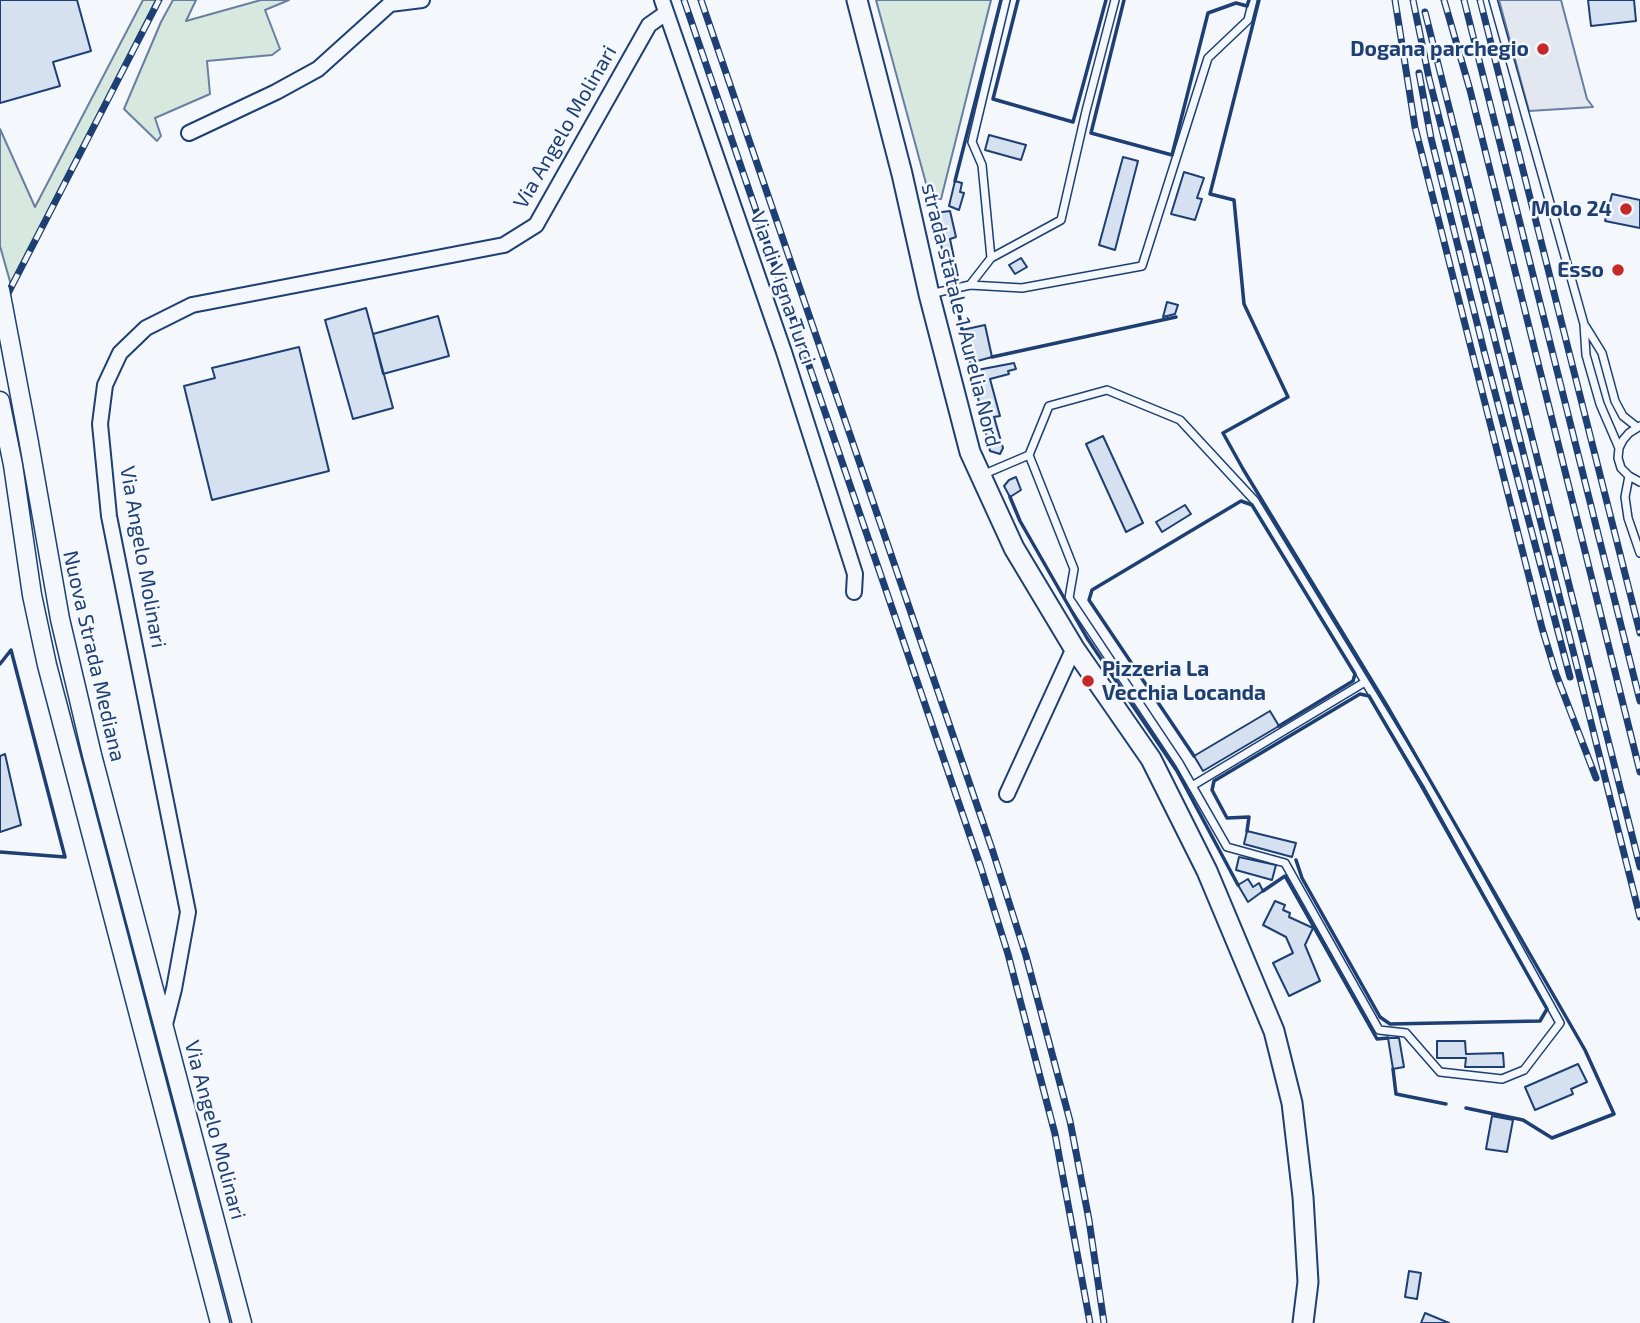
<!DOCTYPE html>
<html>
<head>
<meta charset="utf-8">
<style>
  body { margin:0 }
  canvas { display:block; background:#f4f7fb }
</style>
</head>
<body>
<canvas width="1640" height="1323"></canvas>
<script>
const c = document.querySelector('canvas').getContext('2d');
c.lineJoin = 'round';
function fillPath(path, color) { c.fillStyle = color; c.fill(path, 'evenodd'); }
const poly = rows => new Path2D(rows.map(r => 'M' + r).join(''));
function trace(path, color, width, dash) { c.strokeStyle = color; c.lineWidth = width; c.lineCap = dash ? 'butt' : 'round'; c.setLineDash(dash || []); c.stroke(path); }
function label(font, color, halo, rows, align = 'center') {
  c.font = font + ' "Exo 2",sans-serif'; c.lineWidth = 5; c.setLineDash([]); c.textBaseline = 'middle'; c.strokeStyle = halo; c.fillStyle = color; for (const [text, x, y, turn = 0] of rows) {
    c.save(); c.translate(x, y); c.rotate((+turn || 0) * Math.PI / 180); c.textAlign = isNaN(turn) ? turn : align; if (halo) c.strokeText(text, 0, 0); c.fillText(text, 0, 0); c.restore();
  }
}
const green = poly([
  [143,0,156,0,11,285,0,246,0,129,35,207,143,0],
  [173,0,196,0,186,21,261,0,289,0,265,10,280,49,272,55,207,61,210,94,155,118,161,136,157,141,124,109,161,22,173,0],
  [876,0,991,0,941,199,930,198,876,0]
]);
fillPath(green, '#d7e8df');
trace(green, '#687fa3', 2);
const parking = poly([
  [1499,0,1561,0,1587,99,1593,107,1529,111,1499,0]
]);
fillPath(parking, '#e3e8f0');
trace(parking, '#687fa3', 2);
const building = poly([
  [0,0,77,0,91,51,53,62,60,86,0,103,0,0],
  [1588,0,1634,0,1636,21,1591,26,1588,0],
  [989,135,1026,145,1021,160,985,150,989,135],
  [1123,157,1138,161,1115,250,1099,245,1123,157],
  [1184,172,1204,178,1197,198,1202,199,1195,220,1171,214,1184,172],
  [955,181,962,183,960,192,964,193,959,210,949,206,955,181],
  [1612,194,1640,200,1640,228,1605,221,1612,194],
  [950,211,956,237,950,239,958,277,953,279,948,276,934,213,950,211],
  [1021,258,1027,267,1015,274,1009,265,1021,258],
  [1167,302,1178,305,1175,314,1163,317,1167,302],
  [366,308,393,408,353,419,325,320,366,308],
  [438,316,449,356,383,374,373,334,438,316],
  [985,325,992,357,970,363,962,330,985,325],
  [299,347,329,471,212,500,184,386,215,378,212,368,299,347],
  [1014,363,1016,369,1008,371,1009,374,990,379,1000,416,994,417,1003,448,1000,454,990,451,972,371,1014,363],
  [1103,436,1143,523,1126,532,1086,444,1103,436],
  [1016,477,1021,490,1010,497,1004,486,1009,480,1016,477],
  [1185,505,1191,514,1162,532,1156,522,1185,505],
  [1270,711,1279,726,1203,771,1194,756,1270,711],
  [5,754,21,825,0,832,0,756,5,754],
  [1247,831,1296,843,1292,857,1244,844,1247,831],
  [1239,857,1276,865,1272,880,1236,870,1239,857],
  [1248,879,1253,887,1259,883,1263,891,1248,902,1238,885,1248,879],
  [1275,901,1285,905,1283,910,1290,913,1289,917,1313,928,1305,945,1320,981,1289,996,1273,963,1293,953,1286,937,1263,925,1275,901],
  [1388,1038,1399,1038,1404,1067,1393,1069,1388,1038],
  [1437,1041,1465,1041,1466,1054,1503,1053,1504,1067,1465,1067,1466,1058,1437,1058,1437,1041],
  [1578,1064,1587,1082,1571,1089,1573,1094,1535,1110,1525,1087,1578,1064],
  [1492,1116,1513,1120,1507,1152,1486,1149,1492,1116],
  [1409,1271,1421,1273,1417,1299,1405,1297,1409,1271],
  [1425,1313,1449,1323,1421,1323,1425,1313]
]);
fillPath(building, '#d5e0f0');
trace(building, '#1d3f73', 2);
const service = poly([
  [1493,0,1584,324,1586,355,1600,404,1619,448],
  [991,258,982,165,972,142,1006,0],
  [970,285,991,258,1061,220,1086,111,1115,0],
  [930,294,970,285,1022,288,1142,266,1208,58,1248,20,1253,0],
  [1586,327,1602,353,1615,401,1623,416,1637,427],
  [1640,426,1629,433,1623,440,1619,448,1618,458,1621,468,1629,476,1640,482],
  [982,475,1029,455,1074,569,1069,598,1179,763,1227,847,1285,863,1379,1030,1406,1033,1440,1072,1502,1079,1524,1070,1560,1023,1428,785,1255,501,1180,420,1107,390,1049,406,1029,455],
  [1629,476,1625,497,1628,518,1640,553],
  [1192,786,1365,682]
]);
const minor = poly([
  [662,0,784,352,855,574,854,592],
  [189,133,276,92,318,69,390,4,422,0],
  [1007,794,1074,648],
  [164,1028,174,989,188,912,109,516,100,424,105,385,120,353,146,328,192,305,504,245,536,225,649,25,666,13]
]);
const tertiary = poly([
  [0,401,13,465,32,595,47,665,220,1323],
  [29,443,60,619,92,755,242,1323]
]);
const secondary = poly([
  [857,0,902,174,929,294,970,452,1014,548,1074,648,1151,759,1207,871,1274,1031,1292,1103,1303,1197,1308,1282,1303,1323]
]);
trace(service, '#1d3f73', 10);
trace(minor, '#1d3f73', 18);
trace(tertiary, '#1d3f73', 21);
trace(secondary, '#1d3f73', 23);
trace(service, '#f4f7fb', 7);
trace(minor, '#f4f7fb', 14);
trace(tertiary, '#f4f7fb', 18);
trace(secondary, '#f4f7fb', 19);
const rail = poly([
  [684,0,981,868,1008,954,1055,1134,1090,1323],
  [701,0,993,852,1026,956,1070,1121,1089,1220,1104,1323],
  [1395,0,1415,127,1542,628,1556,674,1596,778],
  [1413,0,1429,78,1640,917],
  [1444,0,1470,90,1640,772],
  [1464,0,1640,701],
  [1480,0,1640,633],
  [1425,12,1640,867],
  [1419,73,1431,138,1484,351,1570,677],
  [0,309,159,0]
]);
trace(rail, '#1d3f73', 7);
trace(rail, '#f4f7fb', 4.5, [13]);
const tertiaryBridge = poly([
  [0,290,29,443]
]);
trace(tertiaryBridge, '#1d3f73', 21, []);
trace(tertiaryBridge, '#f4f7fb', 18);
trace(poly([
  [1018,0,993,99,1073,122,1106,0],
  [1124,0,1091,133,1172,155,1208,13,1236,3,1247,6,1249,0],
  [1259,0,1210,194,1234,200,1244,304,1288,397,1223,433,1243,469,1389,709,1585,1050,1614,1114,1552,1138,1523,1120,1466,1108],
  [955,181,1001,0],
  [959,314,962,330],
  [992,357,1176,317],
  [1010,497,1020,521,1087,638,1177,771,1238,885],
  [0,664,11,650,65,857,0,852],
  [1194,756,1089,600,1092,590,1241,501,1252,505,1355,674,1353,681,1279,726],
  [1247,831,1249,817,1227,818,1212,790,1214,781,1360,694,1369,696,1421,785,1547,1009,1540,1021,1390,1024,1380,1017,1302,878,1296,860],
  [1263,891,1285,876,1377,1039,1388,1038],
  [1393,1069,1396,1094,1446,1104]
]), '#1d3f73', 3.5);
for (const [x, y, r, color] of [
  [1543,49,7,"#c62828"],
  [1626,209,7,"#c62828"],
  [1618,270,7,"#c62828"],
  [1088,681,7,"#c62828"]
]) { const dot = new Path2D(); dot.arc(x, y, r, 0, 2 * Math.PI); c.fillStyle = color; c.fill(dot); trace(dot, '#f4f7fb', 2.5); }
label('bold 21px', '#1d3f73', '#f4f7fb', [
  ["Dogana parchegio",1529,49],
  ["Molo 24",1612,209],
  ["Esso",1604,270],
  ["Pizzeria La",1102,669,"left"],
  ["Vecchia Locanda",1102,693,"left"]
], 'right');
label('21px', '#1d3f73', '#f4f7fb', [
  ["Via Angelo Molinari",565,127,-60],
  ["Via di Vigna Turci",783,288,71],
  ["strada statale 1 Aurelia Nord",961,315,76],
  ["Via Angelo Molinari",143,557,80],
  ["Nuova Strada Mediana",94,656,77],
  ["Via Angelo Molinari",215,1130,75]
]);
</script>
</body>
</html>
